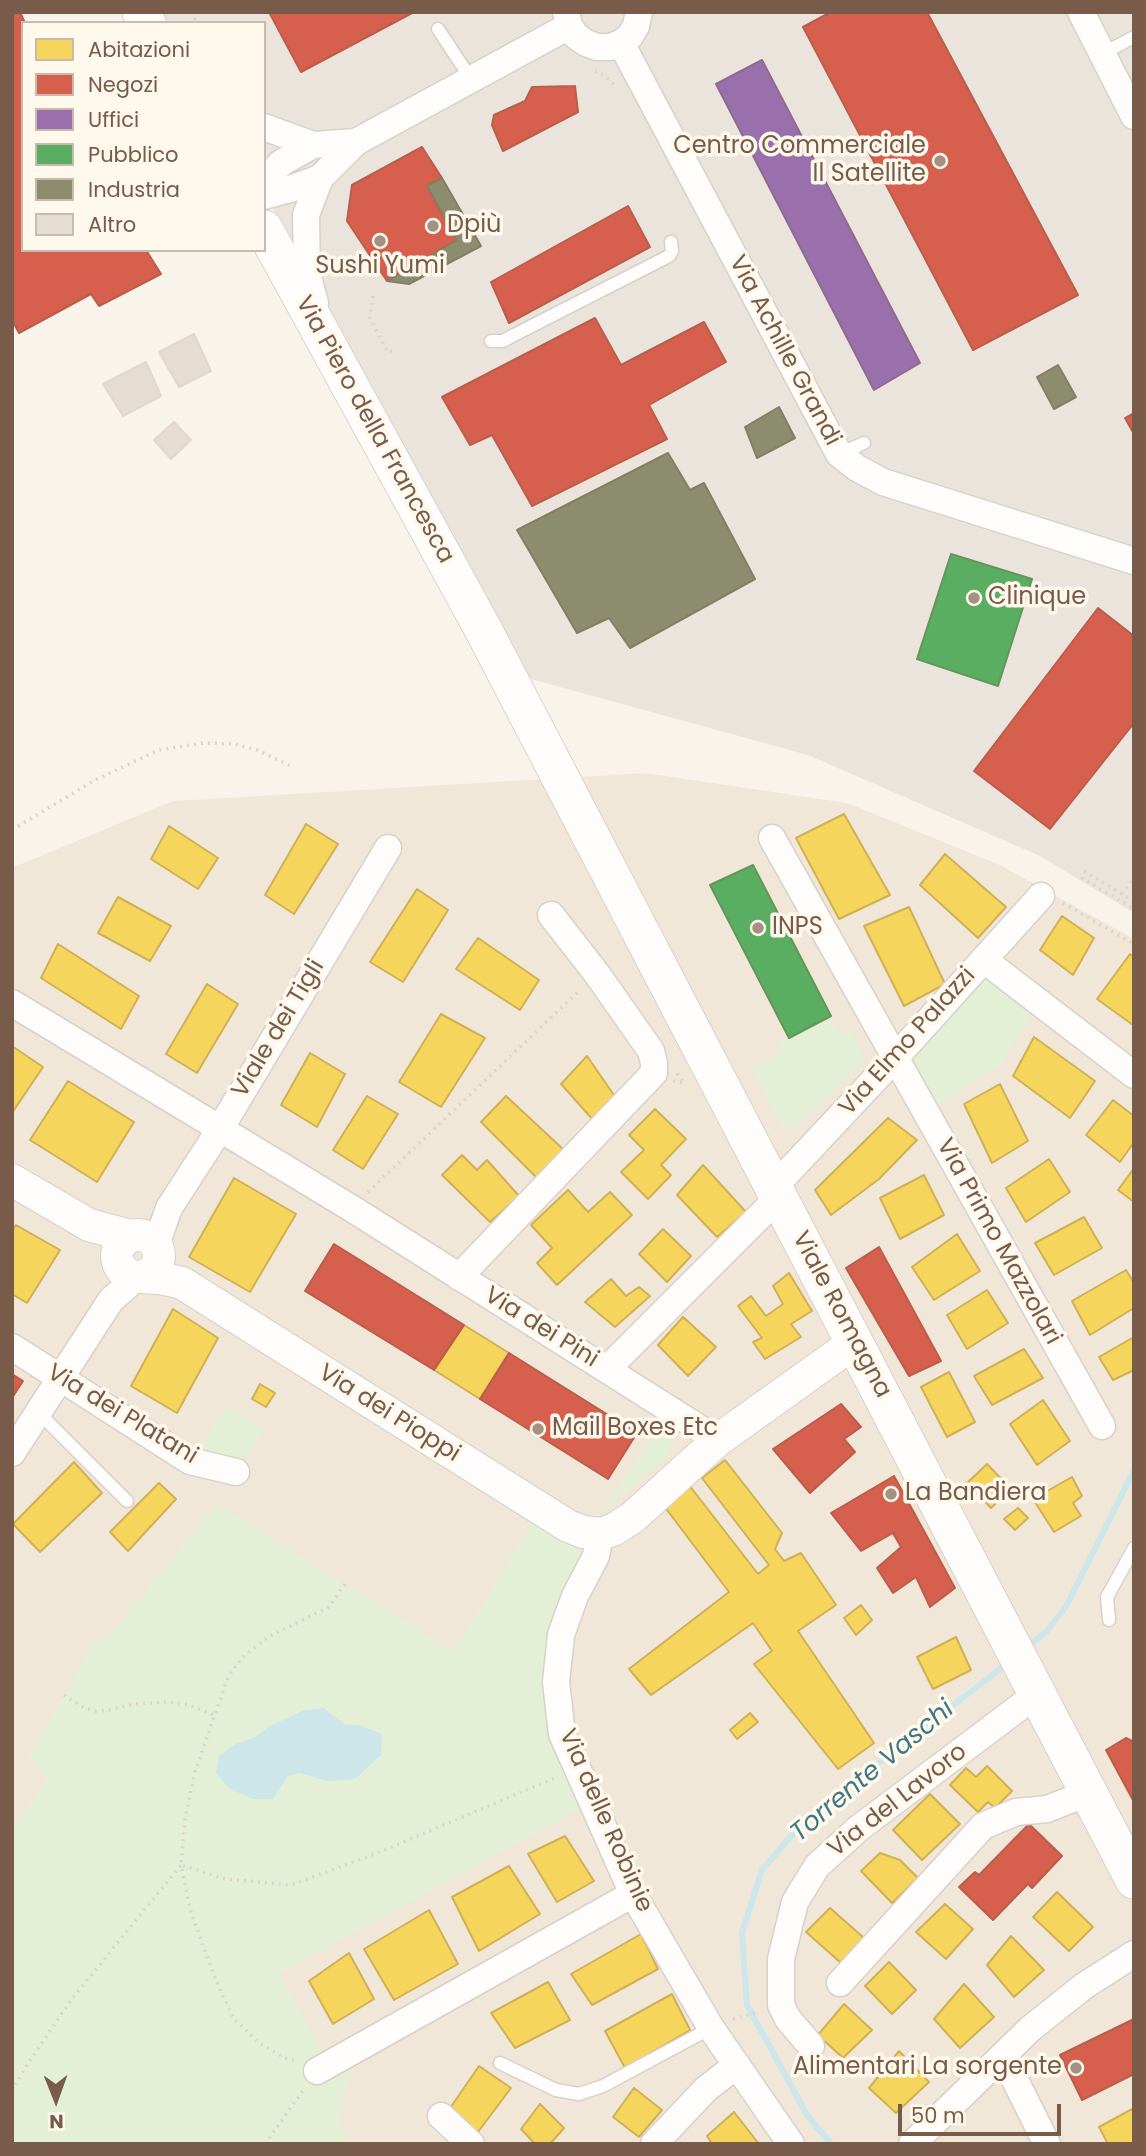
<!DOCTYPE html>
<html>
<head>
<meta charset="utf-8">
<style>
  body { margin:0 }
  #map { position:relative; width:1146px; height:2156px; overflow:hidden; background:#f8f4eb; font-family:Poppins,sans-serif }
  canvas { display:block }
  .frame { position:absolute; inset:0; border:14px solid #785b49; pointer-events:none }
  .legend { position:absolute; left:21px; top:21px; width:245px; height:231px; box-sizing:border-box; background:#fff9ed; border:2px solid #c9baab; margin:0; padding:9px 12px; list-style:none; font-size:21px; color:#785b49 }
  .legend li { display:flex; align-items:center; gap:14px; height:35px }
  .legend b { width:35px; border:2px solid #c9baab }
  .north { position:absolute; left:21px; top:2065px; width:70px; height:70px; -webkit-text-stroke:5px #fff9ed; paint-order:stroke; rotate:179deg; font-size:19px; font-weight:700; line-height:28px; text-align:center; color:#785b49 }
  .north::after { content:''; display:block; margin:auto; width:24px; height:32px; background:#785b49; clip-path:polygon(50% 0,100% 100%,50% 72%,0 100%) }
  .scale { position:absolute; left:898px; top:2104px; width:163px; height:32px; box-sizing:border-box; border:4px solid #785b49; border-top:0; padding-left:9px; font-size:21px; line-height:24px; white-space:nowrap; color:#785b49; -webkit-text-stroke:5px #fff9ed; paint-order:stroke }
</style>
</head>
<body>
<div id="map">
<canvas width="1146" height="2156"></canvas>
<div class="frame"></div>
<ul class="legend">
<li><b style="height:19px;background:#f6d55c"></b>Abitazioni</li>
<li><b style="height:19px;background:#d6604d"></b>Negozi</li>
<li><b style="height:19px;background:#9970ab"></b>Uffici</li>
<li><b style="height:19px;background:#5aae61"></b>Pubblico</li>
<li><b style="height:19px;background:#8c8c6e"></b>Industria</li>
<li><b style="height:19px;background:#e5dcd2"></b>Altro</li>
</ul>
<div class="north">N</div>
<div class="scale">50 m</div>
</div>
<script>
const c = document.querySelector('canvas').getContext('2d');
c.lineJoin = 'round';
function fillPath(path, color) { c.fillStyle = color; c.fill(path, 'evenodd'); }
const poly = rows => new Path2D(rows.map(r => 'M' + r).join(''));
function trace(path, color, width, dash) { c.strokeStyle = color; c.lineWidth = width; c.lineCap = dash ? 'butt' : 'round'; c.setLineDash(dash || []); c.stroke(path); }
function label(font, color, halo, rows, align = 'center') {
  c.font = font + ' Poppins,sans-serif'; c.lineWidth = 7; c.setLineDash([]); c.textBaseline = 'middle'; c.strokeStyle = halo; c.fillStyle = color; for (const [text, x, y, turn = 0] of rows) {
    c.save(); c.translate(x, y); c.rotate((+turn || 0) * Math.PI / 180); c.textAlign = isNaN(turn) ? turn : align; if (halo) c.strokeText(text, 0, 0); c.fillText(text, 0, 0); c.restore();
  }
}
fillPath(poly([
  [645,773,847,803,1000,865,1134,939,1134,2144,12,2144,12,868,173,801]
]), '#f1e7d8');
fillPath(poly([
  [161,12,1134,12,1134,913,1040,856,808,755,520,676,264,192,264,23,167,23]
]), '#ebe4dc');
fillPath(poly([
  [984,960,1040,1001,1000,1065,926,1112,895,1058],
  [831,1016,841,1036,851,1030,864,1061,795,1127,788,1128,781,1126,753,1068,781,1052,777,1042,789,1038],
  [226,1405,264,1428,236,1472,190,1461],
  [661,1425,669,1430,671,1438,671,1449,665,1459,602,1510],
  [217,1504,453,1651,541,1510,600,1534,556,1682,592,1802,278,1974,324,2053,356,2049,343,2101,341,2128,350,2144,12,2144,12,1828,47,1779,28,1757,91,1648,117,1625]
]), '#e4f0d5');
fillPath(poly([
  [324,1708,344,1724,359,1725,382,1734,381,1755,355,1779,328,1781,299,1773,288,1776,273,1799,252,1799,229,1788,216,1773,219,1756,235,1744,256,1737,268,1727,304,1710]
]), '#cce6e9');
const homes = poly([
  [844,814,890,895,839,919,796,838,844,814],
  [306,824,338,844,294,914,265,895,306,824],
  [169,826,218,858,198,889,151,859,169,826],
  [945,854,1006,907,978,938,920,885,945,854],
  [417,889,448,910,403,982,370,962,417,889],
  [118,897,171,926,150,961,98,933,118,897],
  [909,907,945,984,904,1006,864,926,909,907],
  [1062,916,1094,938,1073,975,1040,950,1062,916],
  [478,938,539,980,520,1010,456,969,478,938],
  [58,944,139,996,121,1029,41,978,58,944],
  [1130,954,1134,957,1133,1025,1097,999,1130,954],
  [207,984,238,1004,197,1073,166,1054,207,984],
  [441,1014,485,1038,441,1107,399,1082,441,1014],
  [1034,1037,1095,1081,1070,1118,1013,1076,1034,1037],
  [12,1046,43,1067,12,1113,12,1046],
  [310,1053,345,1074,317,1127,281,1105,310,1053],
  [587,1056,616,1098,594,1121,561,1084,587,1056],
  [68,1081,134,1122,97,1182,30,1140,68,1081],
  [1000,1084,1028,1141,992,1163,964,1104,1000,1084],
  [367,1096,398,1114,363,1169,333,1150,367,1096],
  [506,1096,564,1150,537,1178,481,1122,506,1096],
  [1113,1100,1134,1116,1134,1142,1120,1162,1086,1135,1113,1100],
  [655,1109,686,1139,661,1165,671,1175,648,1199,621,1172,644,1150,629,1135,655,1109],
  [888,1118,917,1140,879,1179,831,1215,815,1190,888,1118],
  [462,1155,477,1170,487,1160,519,1196,490,1222,442,1175,462,1155],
  [1049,1159,1070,1192,1026,1222,1006,1188,1049,1159],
  [703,1165,746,1212,717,1237,677,1195,703,1165],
  [1134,1168,1134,1202,1118,1190,1134,1168],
  [924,1175,944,1215,900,1239,880,1198,924,1175],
  [234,1178,296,1214,250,1292,189,1257,234,1178],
  [568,1190,588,1212,610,1192,632,1215,557,1285,537,1263,552,1248,531,1225,568,1190],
  [1084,1217,1102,1248,1054,1275,1035,1243,1084,1217],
  [16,1225,60,1250,27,1303,12,1294,12,1231,16,1225],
  [663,1229,691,1256,667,1282,639,1254,663,1229],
  [957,1234,980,1271,934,1300,912,1267,957,1234],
  [1126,1270,1134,1283,1134,1308,1090,1335,1072,1301,1126,1270],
  [789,1273,812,1311,791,1324,801,1337,765,1359,753,1342,762,1338,738,1306,751,1296,766,1316,783,1304,773,1286,789,1273],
  [611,1279,626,1296,639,1287,650,1296,615,1327,585,1302,611,1279],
  [987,1290,1008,1323,967,1349,947,1315,987,1290],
  [173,1309,218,1338,177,1413,131,1386,173,1309],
  [683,1317,716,1347,688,1376,658,1345,683,1317],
  [464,1325,509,1353,480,1399,434,1370,464,1325],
  [1134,1337,1134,1370,1113,1380,1099,1357,1134,1337],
  [1024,1349,1043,1378,992,1405,974,1376,1024,1349],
  [949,1372,975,1422,947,1437,921,1387,949,1372],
  [260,1384,275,1393,266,1407,252,1399,260,1384],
  [1043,1400,1070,1441,1037,1465,1010,1424,1043,1400],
  [725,1460,782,1533,775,1549,784,1561,801,1553,836,1605,798,1631,874,1743,838,1769,754,1664,772,1651,753,1623,651,1695,629,1669,729,1592,664,1506,689,1485,758,1574,769,1565,702,1478,725,1460],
  [74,1462,102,1493,40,1552,13,1524,74,1462],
  [987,1464,1011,1489,991,1508,967,1483,987,1464],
  [1072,1477,1082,1496,1073,1503,1081,1516,1054,1532,1033,1499,1072,1477],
  [159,1483,176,1499,128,1551,110,1532,159,1483],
  [1018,1508,1028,1518,1015,1530,1004,1519,1018,1508],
  [861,1605,872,1620,856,1635,844,1618,861,1605],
  [956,1637,971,1670,933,1689,917,1657,956,1637],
  [750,1713,758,1722,737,1739,730,1730,750,1713],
  [987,1766,1012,1791,995,1808,988,1802,978,1812,950,1785,966,1768,976,1777,987,1766],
  [930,1794,960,1824,922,1860,893,1830,930,1794],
  [565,1836,594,1881,557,1902,528,1854,565,1836],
  [880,1853,900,1860,918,1878,892,1903,861,1871,880,1853],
  [509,1866,540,1914,479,1951,452,1897,509,1866],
  [1057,1892,1093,1927,1069,1951,1033,1917,1057,1892],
  [945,1904,973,1929,946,1959,916,1932,945,1904],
  [830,1908,864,1938,841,1963,806,1932,830,1908],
  [429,1910,458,1964,394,2000,364,1949,429,1910],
  [641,1934,658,1969,592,2005,571,1974,641,1934],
  [1011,1936,1044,1970,1014,1997,987,1965,1011,1936],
  [349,1953,374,1999,333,2024,309,1981,349,1953],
  [889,1962,916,1990,892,2014,865,1986,889,1962],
  [548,1982,570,2020,515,2048,491,2013,548,1982],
  [964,1984,994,2017,960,2048,934,2019,964,1984],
  [672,1994,690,2030,625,2068,605,2031,672,1994],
  [844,2004,872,2030,843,2058,818,2035,844,2004],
  [899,2051,929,2082,896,2113,869,2088,899,2051],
  [479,2066,511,2088,475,2136,446,2114,479,2066],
  [634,2088,662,2110,639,2137,613,2117,634,2088],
  [540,2104,564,2128,550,2144,535,2144,521,2129,540,2104],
  [1134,2108,1134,2144,1108,2144,1099,2127,1134,2108],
  [734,2112,759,2144,712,2144,707,2136,734,2112]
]);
fillPath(homes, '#f6d55c');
trace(homes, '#d0b056', 2);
const shops = poly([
  [12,12,20,12,25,23,23,23,23,250,146,250,161,274,99,306,91,294,19,333,12,320,12,12],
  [269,12,414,12,301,72,269,12],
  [831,12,927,12,1078,295,973,350,803,27,831,12],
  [575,86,578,112,503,151,492,125,494,115,525,101,532,87,575,86],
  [422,147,442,178,427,186,457,240,387,281,347,221,352,185,422,147],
  [628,206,650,247,509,323,491,282,628,206],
  [595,318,621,365,704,322,726,362,649,405,667,439,532,506,492,435,470,445,442,397,595,318],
  [1134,413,1134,434,1125,418,1134,413],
  [1098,608,1134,636,1134,723,1050,829,974,771,1098,608],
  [334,1244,464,1325,434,1370,305,1291,334,1244],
  [879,1247,941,1361,909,1376,846,1268,879,1247],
  [509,1353,637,1433,608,1479,480,1399,509,1353],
  [12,1374,23,1381,12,1398,12,1374],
  [841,1404,861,1427,844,1439,855,1452,810,1493,773,1449,841,1404],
  [894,1476,955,1588,930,1607,916,1577,893,1593,877,1568,901,1547,893,1533,861,1551,831,1513,894,1476],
  [1126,1738,1134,1742,1134,1802,1106,1750,1126,1738],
  [1029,1824,1062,1856,1032,1888,1028,1884,993,1920,959,1887,975,1872,979,1875,1029,1824],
  [1134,2019,1134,2074,1082,2100,1060,2055,1134,2019]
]);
fillPath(shops, '#d6604d');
trace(shops, '#ba5e4c', 2);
const offices = poly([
  [762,60,920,363,874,390,716,84,762,60]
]);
fillPath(offices, '#9970ab');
trace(offices, '#8f6a8e', 2);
const public = poly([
  [951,554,1032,579,998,686,917,659,951,554],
  [753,865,831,1016,789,1038,710,885,753,865]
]);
fillPath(public, '#5aae61');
trace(public, '#63955a', 2);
const industry = poly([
  [442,178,481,246,409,284,387,281,457,240,427,186,442,178],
  [1058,365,1076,397,1054,409,1037,377,1058,365],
  [779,407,795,438,757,458,745,427,779,407],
  [668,453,690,490,704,483,755,579,630,648,609,618,577,633,517,530,668,453]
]);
fillPath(industry, '#8c8c6e');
trace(industry, '#867d63', 2);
trace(poly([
  [1025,1649,1046,1632,1067,1605,1134,1470],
  [831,2144,807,2115,747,2005,742,1933,762,1870,805,1820,1009,1662]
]), '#cce6e9', 6);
const building = poly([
  [194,334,211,371,179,387,159,352,194,334],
  [146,362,161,396,123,416,103,384,146,362],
  [174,422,191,440,171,459,154,440,174,422]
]);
fillPath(building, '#e5dcd2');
trace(building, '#e1d7cd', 2);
const service = poly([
  [438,29,471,79],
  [1102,54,1134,37],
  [491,341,503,341,514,335,669,256,672,251,671,242],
  [839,454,864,443],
  [38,1412,127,1501],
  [1109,1620,1107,1597,1134,1548],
  [500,2063,556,2090,579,2094,603,2086,711,2028]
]);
const minor = poly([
  [566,12,569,26,576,36,586,43,597,47,610,47,621,43,630,36,636,26,639,12],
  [1081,12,1134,116],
  [621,43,839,454,857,468,883,482,1134,561],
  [264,127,313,145,356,142],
  [264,182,281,163,313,145],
  [264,196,290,189,320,178],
  [315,303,307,273,306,215,320,178,356,142,569,26],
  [772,838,1102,1426],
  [984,960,1134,1075],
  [12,1003,351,1208,718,1440],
  [774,1187,895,1058,1041,896],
  [156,1245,169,1208,220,1129,388,848],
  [459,1277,654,1073,654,1063,651,1051,597,974,551,915],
  [12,1347,190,1461,236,1472],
  [607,1369,779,1197],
  [12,1453,111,1300,137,1277],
  [600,1534,596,1556,575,1596,561,1635,556,1682,562,1734,633,1894,711,2028,791,2144],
  [840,1983,983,1826,1016,1812,1047,1809,1088,1793],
  [811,2046,788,2019,781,2005,781,1959,795,1902,817,1866,859,1828,1037,1694],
  [1003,2056,1047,2144],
  [317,2071,633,1894],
  [441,2116,471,2144],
  [654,2144,706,2089,737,2065],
  [912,2144,1030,2029,1084,1986,1134,1954]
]);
const tertiary = poly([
  [12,1180,89,1225,130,1236],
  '117 1256a21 21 0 1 1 42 0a21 21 0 1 1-42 0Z',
  [140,1277,160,1278,182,1283,568,1526,583,1532,600,1534,613,1530,632,1518,718,1440,855,1342]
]);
const secondary = poly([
  [141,12,147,23],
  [264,229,484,631,1134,1880]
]);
trace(service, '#d7d1c9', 15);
trace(minor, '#d7d1c9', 29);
trace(tertiary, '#d7d1c9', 34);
trace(secondary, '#d7d0c8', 39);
trace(poly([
  [191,12,197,23],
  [595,71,605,76,614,85],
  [373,296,370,318,388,352,392,351],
  [12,830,95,780,159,750,203,743,235,744,257,750,293,767],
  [1122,894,1134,878],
  [1134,901,1085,872,1082,878,1134,909],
  [1063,903,1134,944],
  [673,1081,684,1083,677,1073],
  [368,1192,580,990],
  [345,1584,329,1607,268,1637,242,1658,228,1677,195,1772,185,1818,181,1865,225,1879,291,1885,375,1854,557,1777],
  [64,1695,84,1708,96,1711,109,1710,135,1704,168,1702,189,1705,214,1715],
  [733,2019,759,2012],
  [12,2091,25,2068,71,2000,181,1865,190,1909,215,1978,234,2019,259,2043,289,2060,297,2060],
  [265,2144,304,2089]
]), '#dbd3cd', 3.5, [2, 5]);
trace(service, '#fefdfc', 12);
trace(minor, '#fefdfc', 26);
trace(tertiary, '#fefdfc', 32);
trace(secondary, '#fefdfc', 37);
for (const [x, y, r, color] of [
  [940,161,7,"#a59182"],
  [433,226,7,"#a59182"],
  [380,241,7,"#a59182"],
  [974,598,7,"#a59182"],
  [758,928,7,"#a59182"],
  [538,1429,7,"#a59182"],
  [891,1494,7,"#a59182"],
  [1076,2068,7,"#a59182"]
]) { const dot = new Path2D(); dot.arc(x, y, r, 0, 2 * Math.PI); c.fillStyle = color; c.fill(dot); trace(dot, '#fff9ed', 2.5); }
label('24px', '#785b49', '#fff9ed', [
  ["Centro Commerciale",926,147,"right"],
  ["Il Satellite",926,175,"right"],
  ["Dpiù",447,226],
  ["Sushi Yumi",380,267,"center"],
  ["Clinique",988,598],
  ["INPS",772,928],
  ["Mail Boxes Etc",552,1429],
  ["La Bandiera",905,1494],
  ["Alimentari La sorgente",1062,2068,"right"]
], 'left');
label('24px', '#785b49', '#fff9ed', [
  ["Via Achille Grandi",784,351,62],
  ["Via Piero della Francesca",374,430,61],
  ["Viale dei Tigli",279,1029,-59],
  ["Via Elmo Palazzi",908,1042,-48],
  ["Via Primo Mazzolari",998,1242,61],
  ["Viale Romagna",841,1315,62],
  ["Via dei Pini",541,1328,32],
  ["Via dei Pioppi",389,1414,32],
  ["Via dei Platani",122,1415,31],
  ["Via del Lavoro",898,1801,-38],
  ["Via delle Robinie",605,1821,66]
]);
label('italic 26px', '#3f7785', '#fff9ed', [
  ["Torrente Vaschi",873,1772,-40]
]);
</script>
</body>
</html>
